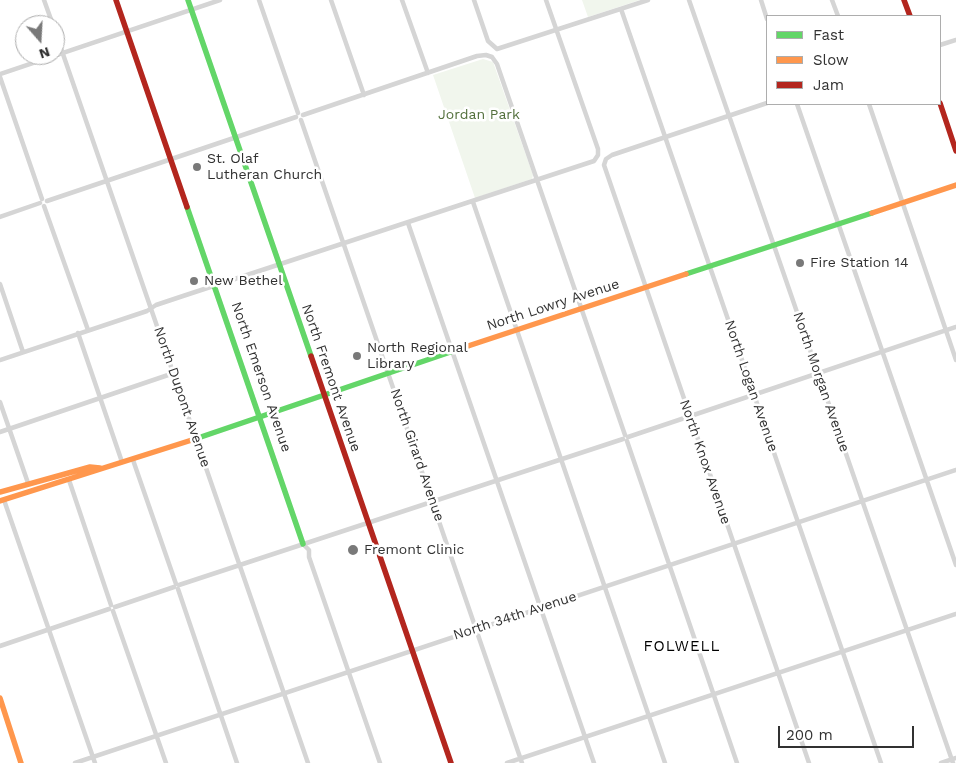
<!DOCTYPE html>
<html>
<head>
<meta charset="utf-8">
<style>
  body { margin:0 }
  #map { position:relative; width:956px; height:763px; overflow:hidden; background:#fff; font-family:"Work Sans",sans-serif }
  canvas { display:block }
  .legend { position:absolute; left:766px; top:15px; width:175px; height:90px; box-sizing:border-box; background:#fff; border:1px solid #adadad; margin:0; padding:6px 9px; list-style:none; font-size:15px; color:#313131 }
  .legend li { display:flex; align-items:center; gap:10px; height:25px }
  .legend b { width:25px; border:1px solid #adadad }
  .north { position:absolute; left:15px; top:15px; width:50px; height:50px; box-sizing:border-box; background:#fff; border:1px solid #adadad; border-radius:50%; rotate:161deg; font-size:14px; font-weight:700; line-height:20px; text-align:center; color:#313131 }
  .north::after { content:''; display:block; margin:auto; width:18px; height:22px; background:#797979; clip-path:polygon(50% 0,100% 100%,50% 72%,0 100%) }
  .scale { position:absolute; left:778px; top:726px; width:136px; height:22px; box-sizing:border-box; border:2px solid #313131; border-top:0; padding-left:6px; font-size:15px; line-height:18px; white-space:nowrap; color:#313131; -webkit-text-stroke:4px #fff; paint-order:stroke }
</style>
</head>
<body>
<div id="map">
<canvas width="956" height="763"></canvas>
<ul class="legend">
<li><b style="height:6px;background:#63d668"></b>Fast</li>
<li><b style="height:6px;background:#ff974d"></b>Slow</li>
<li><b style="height:6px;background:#b3261e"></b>Jam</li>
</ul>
<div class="north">N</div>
<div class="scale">200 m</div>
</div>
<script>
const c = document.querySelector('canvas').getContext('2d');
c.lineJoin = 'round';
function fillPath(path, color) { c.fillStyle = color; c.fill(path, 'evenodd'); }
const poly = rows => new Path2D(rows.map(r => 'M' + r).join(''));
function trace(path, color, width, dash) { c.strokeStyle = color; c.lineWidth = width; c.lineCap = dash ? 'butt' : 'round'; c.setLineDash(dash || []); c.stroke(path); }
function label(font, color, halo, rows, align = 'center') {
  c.font = font + ' "Work Sans",sans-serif'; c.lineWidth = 5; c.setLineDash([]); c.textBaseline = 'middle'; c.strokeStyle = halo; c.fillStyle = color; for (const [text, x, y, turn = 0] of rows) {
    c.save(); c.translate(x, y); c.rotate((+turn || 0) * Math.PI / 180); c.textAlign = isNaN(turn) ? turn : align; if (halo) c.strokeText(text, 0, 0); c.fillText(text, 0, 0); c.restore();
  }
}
fillPath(poly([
  [582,0,640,0,588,17],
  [483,59,493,62,533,175,532,179,475,198,433,75]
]), '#f1f6ed');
trace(poly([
  [44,0,53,25],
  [259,0,298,113],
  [331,0,364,95],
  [402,0,428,73],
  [474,0,488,41,497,49,648,0],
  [689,0,953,763],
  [761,0,767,19],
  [832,0,838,16],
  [621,9,881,763],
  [55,31,308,763],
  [940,45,956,40],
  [0,74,220,0],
  [0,77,42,199],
  [767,103,612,155,606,159,604,165,809,763],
  [797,104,956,565],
  [869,104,956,360],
  [303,115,477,56,486,55,492,57,497,64,625,435],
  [301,120,522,763],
  [47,201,296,117],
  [473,202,665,763],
  [44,206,88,330],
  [0,217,40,203],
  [408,223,594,763],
  [0,284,23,352],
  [78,333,122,462],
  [0,360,147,311,156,305,183,296,594,161,598,155,598,149,546,0],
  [0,402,28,483],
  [0,432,174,373],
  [628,437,956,327],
  [627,441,737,763],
  [133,460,176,584],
  [69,480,111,605],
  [4,500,95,763],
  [303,544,309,550,309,557,380,763],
  [179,585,623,439],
  [178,589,237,763],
  [115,607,174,587],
  [113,611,166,763],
  [0,646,109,609],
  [75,763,956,470],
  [507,763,956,614],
  [941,763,956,758]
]), '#d5d5d5', 4.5);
trace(poly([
  [188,0,311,356],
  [187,207,303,544],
  [686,274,872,213],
  [195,439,468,346]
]), '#63d668', 5.5);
trace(poly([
  [872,213,956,185],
  [468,346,686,274],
  [0,492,90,467,100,468],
  [0,501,195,439],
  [0,698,21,763]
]), '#ff974d', 5.5);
trace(poly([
  [116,0,187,207],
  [904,0,910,16],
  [940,103,956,151],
  [311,356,451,763]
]), '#b3261e', 5.5);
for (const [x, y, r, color] of [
  [197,167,5,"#797979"],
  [800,263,5,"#797979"],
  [194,281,5,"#797979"],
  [357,356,5,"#797979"],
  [353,550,6,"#797979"]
]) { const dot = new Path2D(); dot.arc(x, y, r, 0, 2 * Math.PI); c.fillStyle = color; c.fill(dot); trace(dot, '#fff', 2); }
label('14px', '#526f3b', '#fff', [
  ["Jordan Park",479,115]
]);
label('14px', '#313131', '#fff', [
  ["St. Olaf",207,159],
  ["Lutheran Church",207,175],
  ["Fire Station 14",810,263],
  ["New Bethel",204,281],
  ["North Regional",367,348],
  ["Library",367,364],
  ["Fremont Clinic",364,550]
], 'left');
label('14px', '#313131', '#fff', [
  ["North Lowry Avenue",553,305,-18],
  ["North Emerson Avenue",261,377,71],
  ["North Fremont Avenue",331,378,71],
  ["North Morgan Avenue",821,382,71],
  ["North Logan Avenue",751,386,71],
  ["North Dupont Avenue",182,397,71],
  ["North Girard Avenue",417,455,71],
  ["North Knox Avenue",705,462,71],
  ["North 34th Avenue",515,616,-18]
]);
c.letterSpacing = '1px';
label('15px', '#000', '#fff', [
  ["FOLWELL",682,647]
]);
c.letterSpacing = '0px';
</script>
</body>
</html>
